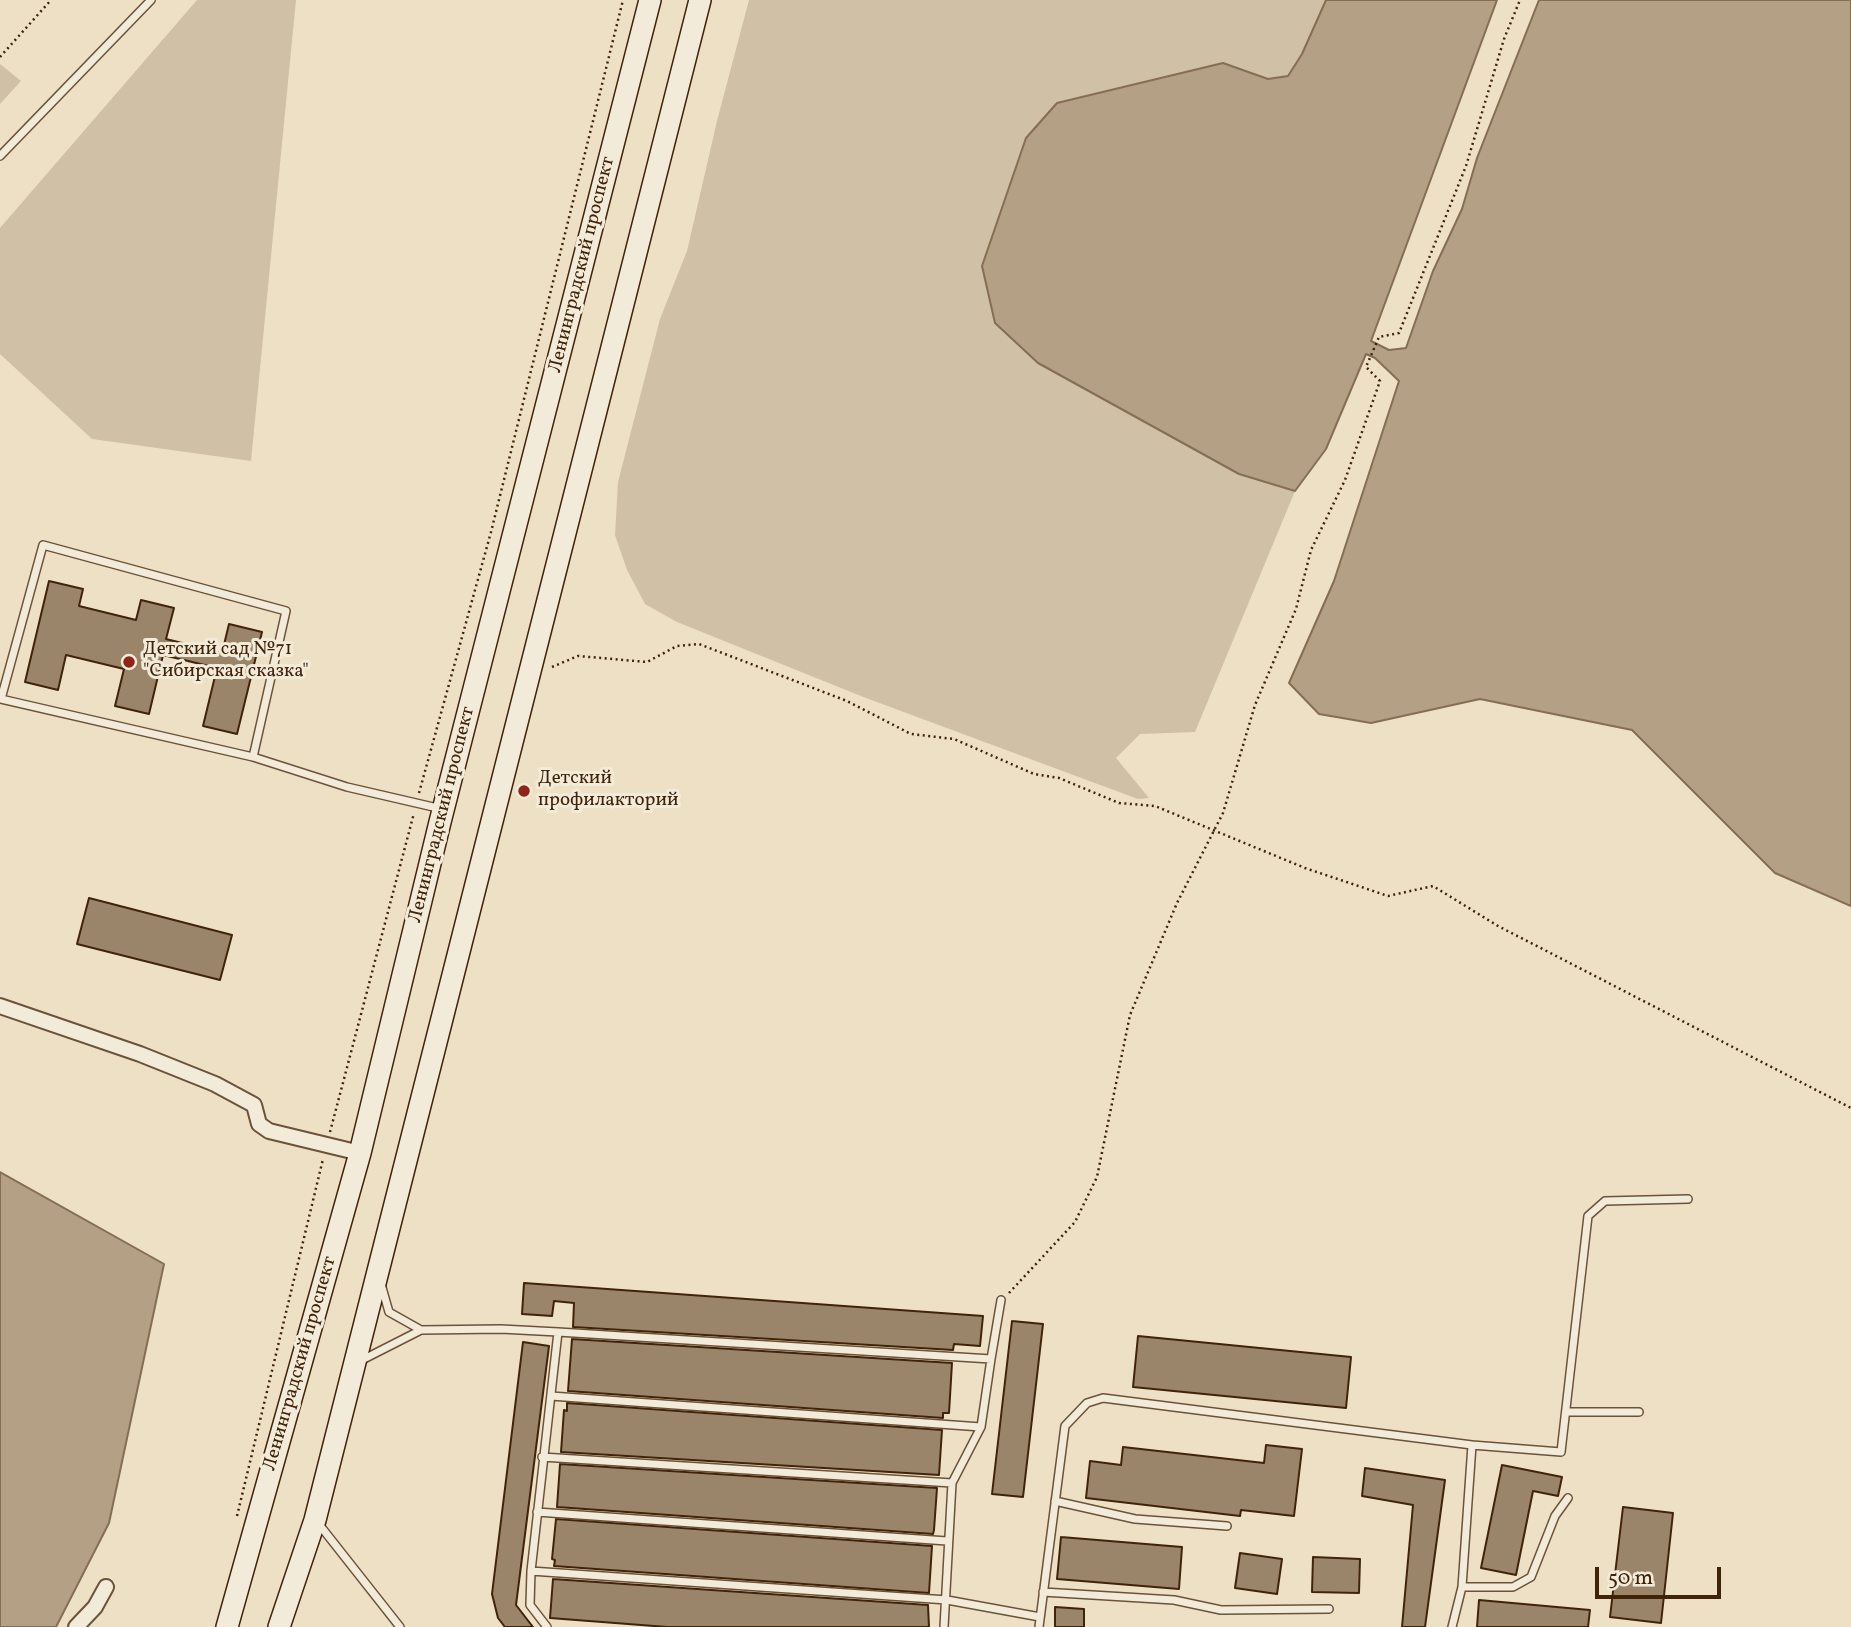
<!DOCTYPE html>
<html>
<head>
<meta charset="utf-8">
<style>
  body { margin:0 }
  #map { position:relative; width:1851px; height:1627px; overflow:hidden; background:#ede0c5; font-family:Vollkorn,serif }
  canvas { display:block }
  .scale { position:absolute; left:1595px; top:1567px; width:126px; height:32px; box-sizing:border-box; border:4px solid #41230a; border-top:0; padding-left:9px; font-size:21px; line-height:24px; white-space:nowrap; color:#41230a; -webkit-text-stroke:5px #f3ebd9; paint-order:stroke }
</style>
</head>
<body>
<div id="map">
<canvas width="1851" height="1627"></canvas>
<div class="scale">50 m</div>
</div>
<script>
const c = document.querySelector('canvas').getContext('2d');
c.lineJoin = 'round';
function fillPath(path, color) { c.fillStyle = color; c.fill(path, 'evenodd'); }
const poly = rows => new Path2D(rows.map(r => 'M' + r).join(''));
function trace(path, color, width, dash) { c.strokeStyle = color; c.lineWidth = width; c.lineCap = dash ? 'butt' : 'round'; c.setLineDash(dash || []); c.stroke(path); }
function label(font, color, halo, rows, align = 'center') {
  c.font = font + ' Vollkorn,serif'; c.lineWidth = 6; c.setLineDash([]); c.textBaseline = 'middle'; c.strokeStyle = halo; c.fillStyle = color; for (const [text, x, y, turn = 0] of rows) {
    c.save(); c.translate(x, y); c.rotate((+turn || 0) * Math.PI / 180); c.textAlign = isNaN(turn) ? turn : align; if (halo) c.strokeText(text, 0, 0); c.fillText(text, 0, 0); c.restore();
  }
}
fillPath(poly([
  [197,0,296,0,251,461,92,439,0,354,0,228],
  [749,0,1326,0,1302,54,1288,76,1268,80,1243,69,1038,363,1239,474,1295,491,1195,732,1140,734,1116,758,1149,798,1138,799,866,698,677,622,645,604,627,570,615,535,618,482,660,319,687,251,717,121],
  [0,64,21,81,0,104]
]), '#d0c0a5');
const water = poly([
  [1326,0,1497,0,1371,341,1389,350,1406,348,1433,271,1462,209,1477,158,1539,0,1851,0,1851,906,1775,873,1632,730,1480,699,1371,723,1319,714,1289,683,1334,581,1399,381,1375,358,1366,354,1326,449,1295,491,1239,474,1038,363,995,323,982,266,1026,138,1057,103,1223,63,1268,79,1288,76,1302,54,1326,0],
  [0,1172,164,1264,109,1523,56,1627,0,1627,0,1172]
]);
fillPath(water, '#b3a085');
trace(water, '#856e54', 2);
const building = poly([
  [49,581,83,589,79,606,136,620,141,600,174,608,166,639,222,653,229,624,262,632,237,734,203,726,217,668,163,655,149,714,115,706,124,669,66,655,58,690,25,682,49,581],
  [89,898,232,935,220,980,77,944,89,898],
  [524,1283,983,1316,980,1346,954,1344,953,1350,573,1327,574,1303,554,1301,552,1316,522,1314,524,1283],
  [1012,1321,1043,1324,1023,1497,992,1494,1012,1321],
  [1138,1336,1351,1357,1346,1408,1133,1387,1138,1336],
  [572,1339,952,1363,949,1413,943,1413,943,1418,568,1391,572,1339],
  [523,1342,549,1346,516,1605,533,1627,505,1627,498,1618,492,1594,523,1342],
  [567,1403,942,1430,939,1475,561,1452,564,1410,567,1411,567,1403],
  [1266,1445,1302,1449,1294,1516,1241,1510,1240,1516,1086,1498,1090,1461,1121,1465,1123,1447,1264,1463,1266,1445],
  [560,1464,937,1488,934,1530,933,1534,557,1507,560,1464],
  [1502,1465,1562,1477,1558,1496,1533,1491,1516,1575,1481,1568,1502,1465],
  [1365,1468,1445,1480,1425,1627,1402,1627,1413,1505,1362,1496,1365,1468],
  [1623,1507,1673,1513,1661,1623,1610,1617,1623,1507],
  [556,1519,932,1546,929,1593,554,1566,555,1560,552,1559,556,1519],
  [1061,1537,1182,1547,1179,1589,1057,1579,1061,1537],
  [1240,1553,1282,1559,1277,1594,1235,1588,1240,1553],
  [1313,1557,1360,1559,1359,1593,1312,1592,1313,1557],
  [553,1579,928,1605,929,1627,667,1627,550,1618,553,1579],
  [1479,1600,1590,1610,1588,1627,1477,1627,1479,1600],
  [1055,1607,1084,1609,1084,1627,1055,1627,1055,1607]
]);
fillPath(building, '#9a856b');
trace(building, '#41230a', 2);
const service = poly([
  [0,156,151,0],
  [253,757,286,611,43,545,1,699,253,757,347,787,442,809],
  [381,1284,389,1312,421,1330],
  [558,1332,991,1359,981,1427,952,1483,944,1627],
  [991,1359,1001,1300],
  [360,1361,421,1330,501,1329,558,1332,531,1571,530,1605,547,1627],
  [551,1396,981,1427],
  [1566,1412,1639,1412],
  [542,1457,952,1483],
  [1055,1501,1135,1519,1227,1526],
  [537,1512,947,1541],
  [318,1523,400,1627],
  [531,1571,947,1600,1040,1617],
  [1462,1587,1513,1587,1531,1577,1555,1516,1568,1498],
  [1043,1592,1174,1600,1221,1610,1329,1609],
  [1039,1627,1065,1426,1087,1403,1103,1398,1472,1445],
  [1452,1627,1462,1587,1472,1445,1561,1452,1588,1216,1605,1201,1688,1199]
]);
const minor = poly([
  [0,1006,140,1054,215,1084,254,1105,259,1124,269,1131,360,1153],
  [76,1627,95,1607,106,1587]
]);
const secondary = poly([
  [227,1627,360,1153,440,822,650,0],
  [279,1627,315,1520,700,0]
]);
trace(service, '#6c5239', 10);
trace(minor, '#6c5239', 18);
trace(secondary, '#41230a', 24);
trace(poly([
  [0,57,51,0],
  [552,667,578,656,647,662,677,646,699,644,847,701,911,734,954,739,1034,774,1059,778,1119,803,1155,806,1305,868,1388,896,1433,886,1498,926,1851,1108],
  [419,793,491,532,623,0],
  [330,1132,414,813],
  [1009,1293,1075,1222,1097,1177,1130,1015,1177,903,1223,813,1255,705,1296,609,1311,550,1345,480,1380,381,1366,367,1379,337,1399,333,1466,166,1504,39,1520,0],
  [237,1516,323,1159]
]), '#41230a', 2.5, [2, 3.5]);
trace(service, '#f3ebd9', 7);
trace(minor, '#f3ebd9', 14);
trace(secondary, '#f3ebd9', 21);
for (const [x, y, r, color] of [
  [129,662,7,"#8f2418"],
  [524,791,7,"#8f2418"]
]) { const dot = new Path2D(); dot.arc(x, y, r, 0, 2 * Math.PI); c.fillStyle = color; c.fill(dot); trace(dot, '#f3ebd9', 2.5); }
label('19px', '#41230a', '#f3ebd9', [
  ["Ленинградский проспект",583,265,-76],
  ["Ленинградский проспект",443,815,-76],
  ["Ленинградский проспект",301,1364,-74]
]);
label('19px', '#41230a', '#f3ebd9', [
  ["Детский сад №71",143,651],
  ["\"Сибирская сказка\"",143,673],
  ["Детский",538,780],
  ["профилакторий",538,802]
], 'left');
</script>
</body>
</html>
